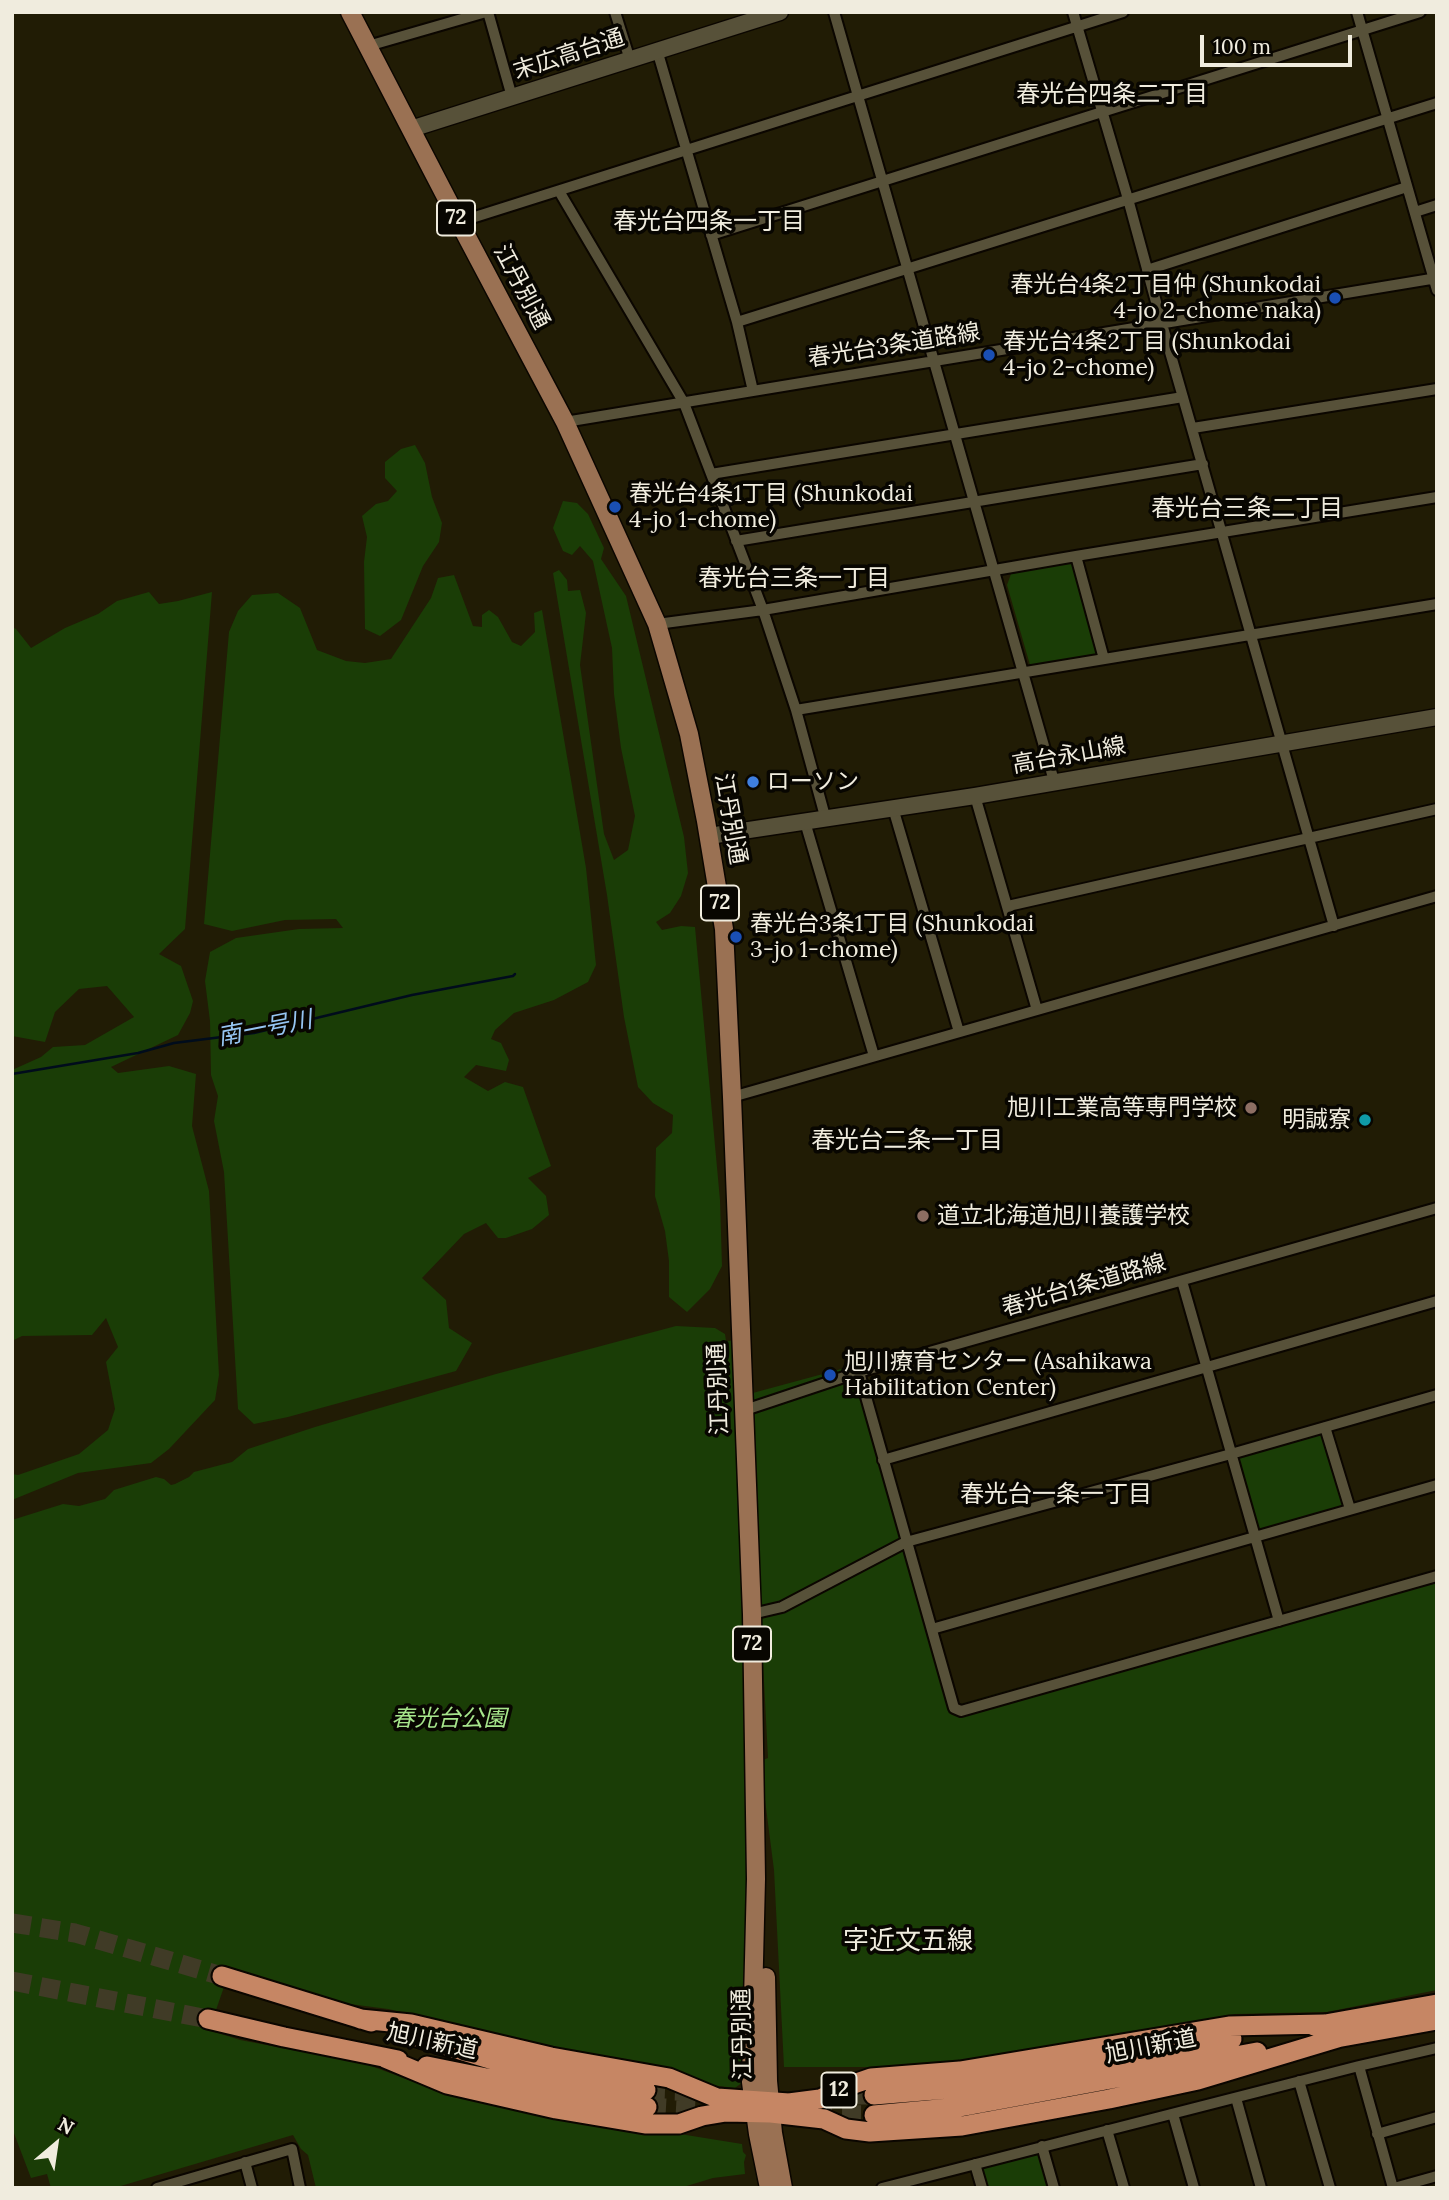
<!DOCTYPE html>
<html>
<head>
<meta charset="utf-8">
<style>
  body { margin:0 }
  #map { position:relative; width:1449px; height:2200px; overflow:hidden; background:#211c05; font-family:Lora,serif }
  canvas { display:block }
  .frame { position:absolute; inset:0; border:14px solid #f0ecde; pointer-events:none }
  .north { position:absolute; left:21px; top:2109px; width:70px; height:70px; -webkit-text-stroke:5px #080601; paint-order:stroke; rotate:29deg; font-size:19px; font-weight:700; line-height:28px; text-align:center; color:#f0ecde }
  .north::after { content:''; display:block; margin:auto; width:24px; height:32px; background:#f0ecde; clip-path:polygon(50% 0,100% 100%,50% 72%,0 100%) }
  .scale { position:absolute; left:1200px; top:35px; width:152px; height:32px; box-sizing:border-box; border:4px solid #f0ecde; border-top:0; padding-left:9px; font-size:21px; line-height:24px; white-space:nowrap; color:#f0ecde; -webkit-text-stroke:5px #080601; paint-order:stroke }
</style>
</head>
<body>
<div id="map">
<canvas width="1449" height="2200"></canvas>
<div class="frame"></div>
<div class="north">N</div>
<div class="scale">100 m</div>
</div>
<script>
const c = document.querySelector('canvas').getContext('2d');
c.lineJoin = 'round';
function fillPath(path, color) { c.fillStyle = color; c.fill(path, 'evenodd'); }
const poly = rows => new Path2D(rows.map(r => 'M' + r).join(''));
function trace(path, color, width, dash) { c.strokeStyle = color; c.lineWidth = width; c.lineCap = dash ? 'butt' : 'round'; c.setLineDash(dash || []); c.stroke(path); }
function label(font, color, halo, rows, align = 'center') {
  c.font = font + ' Lora,"Noto Sans JP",serif'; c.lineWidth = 7; c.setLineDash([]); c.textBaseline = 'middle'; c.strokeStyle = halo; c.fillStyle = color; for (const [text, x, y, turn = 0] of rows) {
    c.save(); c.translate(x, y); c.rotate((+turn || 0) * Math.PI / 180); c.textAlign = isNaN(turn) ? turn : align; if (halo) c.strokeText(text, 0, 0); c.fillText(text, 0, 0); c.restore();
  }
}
fillPath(poly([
  [415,445,425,463,432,497,442,523,439,542,423,566,401,620,380,636,365,629,364,562,367,537,362,516,376,504,388,501,397,491,385,478,385,462,401,449],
  [563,501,577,503,588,514,604,548,601,559,626,596,684,837,688,873,681,896,670,913,656,922,662,930,681,926,695,927,720,1200,722,1266,710,1289,687,1312,669,1297,669,1261,665,1231,655,1196,656,1148,672,1133,673,1115,653,1103,638,1087,624,1017,607,895,553,573,559,570,567,580,568,591,580,590,586,613,580,665,604,834,614,860,628,850,635,816,621,748,614,694,612,648,593,561,580,546,572,555,563,551,553,528],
  [1073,561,1097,655,1030,665,1007,585,1011,574],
  [454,575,473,626,482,627,482,615,489,610,498,617,512,642,521,646,535,632,534,613,542,610,586,868,596,965,588,982,554,1000,514,1013,495,1030,491,1039,501,1043,509,1060,506,1071,476,1065,464,1077,488,1091,505,1082,523,1087,551,1166,528,1178,546,1196,549,1215,532,1229,506,1238,498,1238,486,1223,464,1234,422,1278,446,1300,449,1328,472,1343,456,1371,288,1417,254,1424,238,1409,224,1172,214,1121,218,1096,211,1075,210,1021,205,981,210,952,236,938,299,929,343,928,336,919,285,920,232,931,204,924,229,632,238,611,252,595,278,593,300,608,317,650,346,661,365,663,391,659,431,598,438,578],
  [149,592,159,604,178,601,212,592,185,929,159,954,181,966,193,1001,190,1013,178,1035,111,1067,118,1073,169,1066,196,1074,192,1126,209,1191,219,1375,215,1400,169,1449,151,1463,78,1473,12,1500,12,1474,18,1475,79,1454,108,1430,115,1409,106,1362,118,1347,106,1318,92,1335,22,1336,12,1341,12,1070,41,1057,53,1047,85,1045,134,1017,107,986,79,989,55,1012,45,1042,12,1036,12,627,16,629,31,648,65,628,98,614,117,601],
  [676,1326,715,1328,725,1334,726,1341,738,1340,753,1878,743,2082,735,2088,702,2084,450,2023,388,2009,334,2002,224,1965,218,1984,224,1987,209,2030,240,2040,363,2063,436,2090,587,2119,742,2144,743,2152,746,2155,744,2162,745,2174,713,2178,680,2188,316,2188,308,2155,301,2149,293,2135,114,2188,51,2188,47,2174,31,2178,12,2128,12,1520,63,1504,79,1506,105,1499,114,1490,156,1477,164,1479,171,1485,175,1484,189,1477,194,1472,232,1462,248,1449,315,1427,496,1374],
  [856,1365,950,1707,1437,1569,1437,1990,1327,2012,1235,2014,987,2058,883,2067,784,2067,774,1870,760,1761,768,1758,749,1394],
  [1325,1427,1350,1509,1255,1536,1231,1454],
  [1042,2146,1054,2188,982,2188,975,2164]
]), '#1a3d06');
trace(poly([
  [12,1074,138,1053,174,1043,254,1033,412,995,513,976,515,974]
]), '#000c1c', 2.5);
trace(poly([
  [12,1923,75,1933,222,1976],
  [12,1981,208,2019],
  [646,2090,701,2092],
  [825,2095,874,2095],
  [647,2107,716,2111],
  [813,2114,874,2115]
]), '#403b26', 19, [19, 10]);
const street = poly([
  [488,12,512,97],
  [615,12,630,60],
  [834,12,1054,781],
  [1073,12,1128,199,1162,324,1334,926],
  [1357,12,1437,290],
  [368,46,486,12],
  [657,50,737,322,753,391],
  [559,191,684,403,763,610,796,710,826,820],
  [1415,212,1437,205],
  [459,222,1123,12],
  [711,235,1420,12],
  [1147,270,1407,187],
  [737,322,1437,103],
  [565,422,1437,278],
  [1193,428,1437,389],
  [711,474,1183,397],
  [736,541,1203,464],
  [1076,556,1104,659],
  [657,624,763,610,1076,556,1437,497],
  [796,710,1437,604],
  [975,796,1037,1010],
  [893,808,959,1032],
  [805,822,874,1056],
  [1008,906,1437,809],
  [732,1097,1437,896],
  [1182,1281,1279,1621],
  [859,1372,954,1708,961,1711,1437,1576],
  [745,1410,859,1372,1437,1208],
  [1325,1427,1350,1509],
  [883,1460,1437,1301],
  [752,1614,782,1607,906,1542,1231,1454,1437,1395],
  [932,1629,1437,1485],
  [1359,2066,1393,2188],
  [1299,2081,1330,2188],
  [1236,2098,1261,2188],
  [1173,2114,1194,2188],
  [1107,2130,1124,2188],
  [1377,2134,1437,2117],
  [1042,2146,1054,2188],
  [245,2162,252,2188],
  [975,2164,982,2188],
  [157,2188,292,2149,300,2188],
  [882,2188,1359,2066,1437,2048],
  [1394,2188,1437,2176]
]);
const secondary = poly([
  [411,129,780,12],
  [709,836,975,796,1437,717]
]);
const primary = poly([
  [350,12,459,222,565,422,657,624,689,734,706,821,724,929,732,1097,752,1614,756,1879,751,2082,758,2134,769,2188],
  [766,1977,768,2081,773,2133,783,2188]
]);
const highway = poly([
  [222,1976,371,2022],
  [208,2019,284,2037,398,2060],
  [360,2019,411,2024,551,2057,669,2078,717,2098,789,2103,820,2099,848,2086,871,2078,960,2071,1229,2026,1324,2024],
  [1314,2026,1437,2004],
  [410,2035,496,2061,576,2079,646,2090],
  [1331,2039,1437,2020],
  [385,2058,447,2084,556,2109,645,2124,679,2124,702,2116,726,2112,771,2113,824,2119,846,2129,870,2132,962,2126,1109,2099,1198,2080,1341,2037],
  [427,2066,556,2092,647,2107],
  [874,2095,960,2088,1232,2039],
  [874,2115,960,2107,1257,2052]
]);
trace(street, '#0b0600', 14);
trace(secondary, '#0b0600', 19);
trace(primary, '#0b0600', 21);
trace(highway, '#0b0600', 23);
trace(street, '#575139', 10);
trace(secondary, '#575139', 16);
trace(primary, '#9a7153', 18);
trace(highway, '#c68664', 19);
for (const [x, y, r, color] of [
  [1335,298,7,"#1a4fb4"],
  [989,355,7,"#1a4fb4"],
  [615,507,7,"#1a4fb4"],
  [753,782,7,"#3f7fe0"],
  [736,937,7,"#1a4fb4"],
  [1251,1108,7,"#8d6e63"],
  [1365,1120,7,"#0f9aa8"],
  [923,1216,7,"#8d6e63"],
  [830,1375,7,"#1a4fb4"]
]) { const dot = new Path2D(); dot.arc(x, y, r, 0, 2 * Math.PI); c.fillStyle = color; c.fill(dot); trace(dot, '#080601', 2.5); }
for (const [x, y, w] of [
  [456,218,38],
  [720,903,38],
  [752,1644,38],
  [839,2090,35]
]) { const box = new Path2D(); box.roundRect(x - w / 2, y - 17.5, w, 35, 5); c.fillStyle = '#080601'; c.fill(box); trace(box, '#f0ecde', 2); }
label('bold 21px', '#f0ecde', null, [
  ["72",456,218],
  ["72",720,903],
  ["72",752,1644],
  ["12",839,2090]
]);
label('23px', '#f0ecde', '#080601', [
  ["末広高台通",569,55,-18],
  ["江丹別通",521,287,62],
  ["春光台3条道路線",894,346,-9],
  ["高台永山線",1069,756,-10],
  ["江丹別通",730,819,80],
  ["春光台1条道路線",1084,1286,-16],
  ["江丹別通",719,1389,-92],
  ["江丹別通",743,2034,-91],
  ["旭川新道",432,2042,12],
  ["旭川新道",1151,2047,-11]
]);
label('23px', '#f0ecde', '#080601', [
  ["春光台4条2丁目仲 (Shunkodai",1321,285,"right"],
  ["4-jo 2-chome naka)",1321,311,"right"],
  ["春光台4条2丁目 (Shunkodai",1003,342],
  ["4-jo 2-chome)",1003,368],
  ["春光台4条1丁目 (Shunkodai",629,494],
  ["4-jo 1-chome)",629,520],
  ["ローソン",767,782],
  ["春光台3条1丁目 (Shunkodai",750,924],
  ["3-jo 1-chome)",750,950],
  ["旭川工業高等専門学校",1237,1108,"right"],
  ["明誠寮",1351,1120,"right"],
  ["道立北海道旭川養護学校",937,1216],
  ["旭川療育センター (Asahikawa",844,1362],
  ["Habilitation Center)",844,1388]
], 'left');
label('italic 23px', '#a7e68c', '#080601', [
  ["春光台公園",449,1719]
]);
label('24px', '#f0ecde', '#080601', [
  ["春光台四条二丁目",1112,95],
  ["春光台四条一丁目",709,222],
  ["春光台三条二丁目",1247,509],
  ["春光台三条一丁目",794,579],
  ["春光台二条一丁目",907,1141],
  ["春光台一条一丁目",1056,1495]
]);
label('italic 24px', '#96c5f2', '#080601', [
  ["南一号川",265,1029,-11]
]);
label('26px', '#f0ecde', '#080601', [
  ["字近文五線",908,1942]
]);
</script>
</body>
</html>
